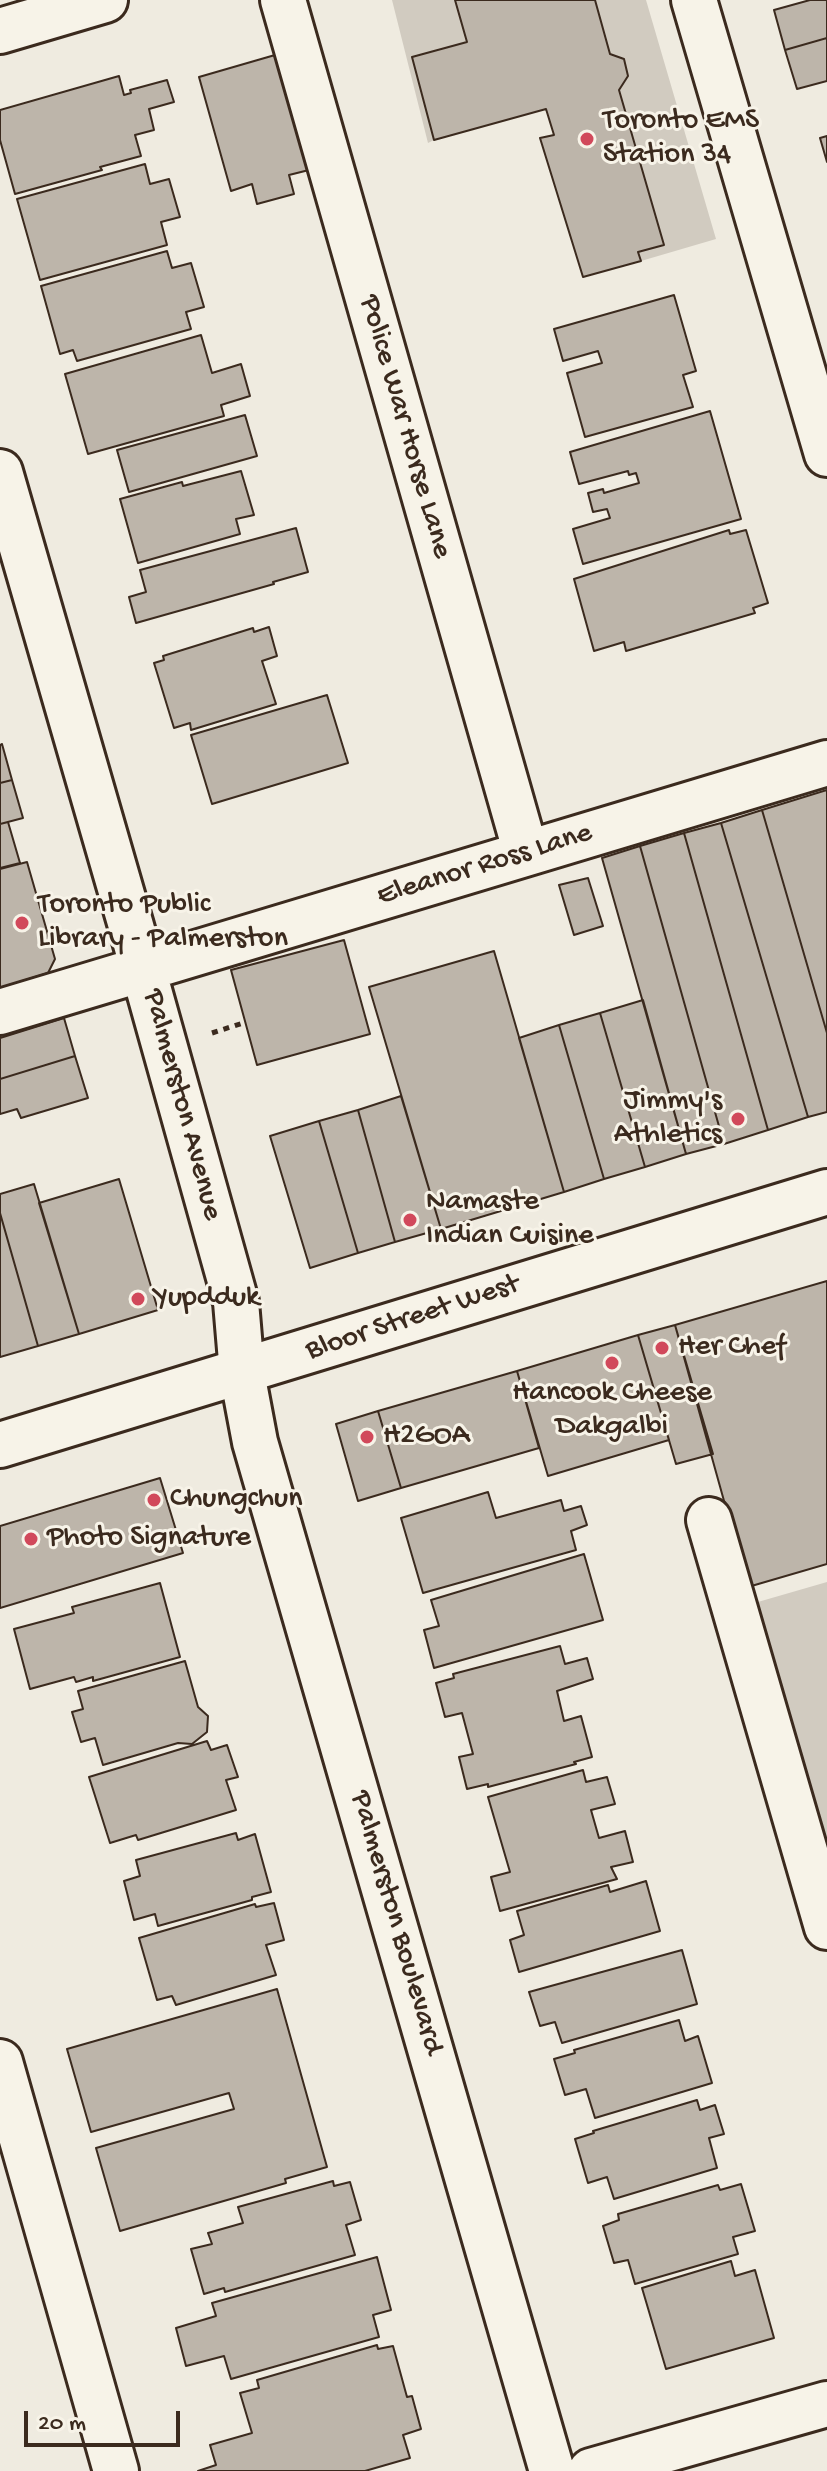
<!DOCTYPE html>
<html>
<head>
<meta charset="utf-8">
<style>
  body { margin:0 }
  #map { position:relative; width:827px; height:2471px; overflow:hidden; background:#efebe0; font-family:"Gochi Hand",sans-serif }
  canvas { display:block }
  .scale { position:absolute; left:24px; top:2411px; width:156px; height:36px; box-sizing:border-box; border:4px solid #3b2a1e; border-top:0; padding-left:10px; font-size:24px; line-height:28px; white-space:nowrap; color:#3b2a1e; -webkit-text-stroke:6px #f7f3e8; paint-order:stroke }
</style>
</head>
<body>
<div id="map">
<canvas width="827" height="2471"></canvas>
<div class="scale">20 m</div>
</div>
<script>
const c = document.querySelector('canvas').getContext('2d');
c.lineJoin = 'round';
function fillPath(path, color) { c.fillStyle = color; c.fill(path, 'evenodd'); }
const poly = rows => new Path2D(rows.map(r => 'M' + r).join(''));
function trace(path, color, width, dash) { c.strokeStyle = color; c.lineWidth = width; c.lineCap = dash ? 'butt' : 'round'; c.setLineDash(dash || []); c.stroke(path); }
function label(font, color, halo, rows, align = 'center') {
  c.font = font + ' "Gochi Hand",sans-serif'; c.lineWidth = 6; c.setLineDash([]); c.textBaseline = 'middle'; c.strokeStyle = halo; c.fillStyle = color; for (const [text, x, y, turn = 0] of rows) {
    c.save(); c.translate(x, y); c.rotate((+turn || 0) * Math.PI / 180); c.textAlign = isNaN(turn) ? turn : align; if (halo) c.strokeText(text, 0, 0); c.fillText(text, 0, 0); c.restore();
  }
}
fillPath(poly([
  [392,0,455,0,467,42,412,57,434,140,428,143],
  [595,0,646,0,716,239,641,261,638,252,663,244,619,90,628,76,624,59,610,54],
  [827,1582,827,1868,751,1604]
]), '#d1cbc0');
const building = poly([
  [455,0,595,0,610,54,624,59,628,76,619,90,664,245,638,252,641,261,583,277,540,138,554,135,546,109,434,140,412,57,467,42,455,0],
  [810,0,827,0,827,38,785,50,774,10,810,0],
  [827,38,827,81,797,89,785,50,827,38],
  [275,55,309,170,289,175,294,194,257,204,252,184,231,191,199,77,275,55],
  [119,76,124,95,131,93,130,90,167,80,174,102,149,109,154,130,135,135,141,156,100,167,102,170,15,194,0,140,0,110,119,76],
  [827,136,827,162,820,138,827,136],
  [145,164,150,184,169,179,180,217,161,222,167,245,40,280,17,199,145,164],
  [167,251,172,268,191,263,204,307,186,312,191,329,77,361,73,350,60,354,41,286,167,251],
  [674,295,696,371,683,375,693,407,585,437,567,373,602,363,598,351,563,361,554,329,674,295],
  [201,335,212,373,241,364,250,396,221,405,224,416,88,454,65,374,201,335],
  [710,411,741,519,583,564,573,529,610,518,607,509,593,512,588,493,603,489,604,493,639,483,636,473,629,475,628,471,579,484,570,452,710,411],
  [245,415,257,456,129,492,117,450,245,415],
  [241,471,254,515,236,519,240,534,138,563,120,499,182,482,183,486,241,471],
  [296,528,308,572,273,582,274,584,136,623,129,597,146,592,140,570,296,528],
  [729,530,730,534,746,530,768,603,753,608,755,613,626,651,624,642,594,651,574,579,729,530],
  [269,627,277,656,262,661,276,704,191,730,190,723,174,728,154,663,164,660,163,656,253,628,254,632,269,627],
  [327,695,348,763,212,804,191,735,327,695],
  [2,744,12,780,0,783,0,745,2,744],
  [12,780,23,818,0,824,0,783,12,780],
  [827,790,827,1033,762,810,827,790],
  [762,810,827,1033,827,1112,808,1117,721,823,762,810],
  [8,822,20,863,0,868,0,824,8,822],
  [721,823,808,1117,768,1130,684,833,721,823],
  [684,833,768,1130,724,1144,640,846,684,833],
  [640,846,724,1144,686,1154,602,858,640,846],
  [27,862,55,959,48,973,0,988,0,869,27,862],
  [588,878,603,926,574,935,559,885,588,878],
  [344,940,370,1034,257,1065,231,970,344,940],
  [494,951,564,1192,441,1229,369,987,494,951],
  [643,1000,686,1154,645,1167,600,1013,643,1000],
  [600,1013,645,1167,604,1179,559,1025,600,1013],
  [64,1018,75,1056,0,1079,0,1038,64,1018],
  [559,1025,604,1179,564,1192,519,1038,559,1025],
  [75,1056,88,1098,21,1118,17,1109,0,1114,0,1079,75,1056],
  [401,1096,441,1229,395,1242,358,1110,401,1096],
  [358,1110,395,1242,358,1253,319,1121,358,1110],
  [319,1121,358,1253,310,1268,270,1136,319,1121],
  [119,1179,158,1310,79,1334,39,1203,119,1179],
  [34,1184,79,1334,38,1346,0,1213,0,1194,34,1184],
  [0,1213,38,1346,0,1357,0,1213],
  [827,1281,827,1564,748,1587,675,1325,827,1281],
  [675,1325,713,1454,676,1464,638,1335,675,1325],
  [638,1335,669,1440,548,1476,517,1371,638,1335],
  [517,1371,539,1448,401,1488,378,1411,517,1371],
  [378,1411,401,1488,358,1501,336,1424,378,1411],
  [160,1478,183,1553,0,1608,0,1526,160,1478],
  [488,1492,496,1518,561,1500,564,1511,581,1506,587,1525,571,1531,576,1550,423,1593,401,1518,488,1492],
  [584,1554,603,1620,434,1668,424,1630,439,1626,431,1600,584,1554],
  [160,1583,180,1657,93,1681,93,1677,76,1682,74,1677,30,1689,14,1629,74,1613,72,1607,160,1583],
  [560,1646,565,1664,587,1658,593,1679,557,1691,564,1721,581,1716,592,1757,574,1762,576,1764,488,1787,488,1784,467,1789,459,1757,473,1754,462,1713,445,1717,436,1683,454,1678,453,1674,560,1646],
  [185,1661,198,1707,208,1716,207,1732,192,1744,178,1743,103,1765,95,1738,81,1742,72,1712,83,1709,78,1691,185,1661],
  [207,1741,211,1750,227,1745,238,1777,226,1780,236,1810,138,1840,136,1835,110,1843,89,1777,207,1741],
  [583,1770,586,1782,607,1777,615,1804,591,1810,599,1838,625,1831,633,1862,611,1867,617,1879,500,1911,491,1877,510,1872,488,1797,583,1770],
  [236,1833,238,1840,255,1834,271,1892,252,1897,252,1900,158,1926,155,1914,134,1920,124,1881,140,1876,136,1860,236,1833],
  [646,1881,660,1931,519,1972,510,1940,524,1935,517,1911,608,1885,610,1892,646,1881],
  [274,1903,284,1940,266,1945,276,1975,176,2005,172,1996,157,2000,139,1938,255,1904,256,1907,274,1903],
  [682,1950,697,2004,562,2043,555,2022,540,2026,529,1992,682,1950],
  [277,1989,327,2167,285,2179,286,2183,120,2231,96,2148,234,2109,229,2093,91,2132,67,2049,277,1989],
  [679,2020,685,2041,698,2036,712,2083,595,2118,586,2089,565,2095,554,2059,575,2053,574,2050,679,2020],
  [697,2100,700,2110,715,2105,724,2134,709,2138,717,2168,614,2199,607,2177,588,2183,575,2139,594,2133,593,2131,697,2100],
  [333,2181,334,2186,350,2182,361,2220,346,2225,355,2255,225,2292,224,2288,204,2294,191,2249,212,2244,208,2233,243,2223,238,2207,333,2181],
  [741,2184,755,2231,733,2237,738,2254,635,2284,628,2260,614,2263,603,2226,619,2220,618,2214,718,2185,720,2190,741,2184],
  [377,2257,391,2310,373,2315,379,2337,231,2379,224,2356,186,2366,176,2328,216,2316,212,2303,377,2257],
  [731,2261,735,2276,755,2270,774,2338,666,2369,642,2288,731,2261],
  [377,2345,378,2349,393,2346,407,2397,412,2396,421,2429,403,2435,410,2458,365,2471,198,2471,216,2465,210,2445,252,2433,240,2393,259,2388,257,2380,377,2345]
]);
fillPath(building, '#bdb5aa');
trace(building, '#3b2a1e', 2);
const minor = poly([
  [283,0,526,853],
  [694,0,827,454],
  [0,31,105,0],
  [0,472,131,926,236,1302,242,1373,255,1442,552,2471],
  [0,1012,827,763],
  [709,1520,827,1927],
  [0,2062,116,2471],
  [591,2471,827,2404]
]);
const major = poly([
  [0,1445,827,1192]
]);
trace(minor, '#3b2a1e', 50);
trace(major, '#3b2a1e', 50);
trace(poly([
  [212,1033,246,1022]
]), '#3b2a1e', 5, [6, 6]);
trace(minor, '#f7f3e8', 44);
trace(major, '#f7f3e8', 44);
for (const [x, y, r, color] of [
  [587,139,8,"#d1495b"],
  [22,923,8,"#d1495b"],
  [738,1119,8,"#d1495b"],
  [410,1220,8,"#d1495b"],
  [138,1299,8,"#d1495b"],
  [662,1348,8,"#d1495b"],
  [612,1363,8,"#d1495b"],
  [367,1437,8,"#d1495b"],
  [154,1500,8,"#d1495b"],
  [31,1539,8,"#d1495b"]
]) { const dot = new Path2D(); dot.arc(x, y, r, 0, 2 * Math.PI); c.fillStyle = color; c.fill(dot); trace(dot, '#f7f3e8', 3); }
label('30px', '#3b2a1e', '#f7f3e8', [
  ["Toronto EMS",603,122],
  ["Station 34",603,156],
  ["Toronto Public",38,906],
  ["Library - Palmerston",38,940],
  ["Jimmy's",722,1102,"right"],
  ["Athletics",722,1136,"right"],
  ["Namaste",426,1203],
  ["Indian Cuisine",426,1237],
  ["Yupdduk",154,1299],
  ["Her Chef",678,1348],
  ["Hancook Cheese",612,1394,"center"],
  ["Dakgalbi",612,1428,"center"],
  ["H2GOA",383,1437],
  ["Chungchun",170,1500],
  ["Photo Signature",47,1539]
], 'left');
label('30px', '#3b2a1e', '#f7f3e8', [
  ["Police War Horse Lane",404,427,74],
  ["Eleanor Ross Lane",485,866,-17],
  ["Palmerston Avenue",181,1105,75],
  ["Bloor Street West",413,1319,-18],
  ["Palmerston Boulevard",395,1923,74]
]);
</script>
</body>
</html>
